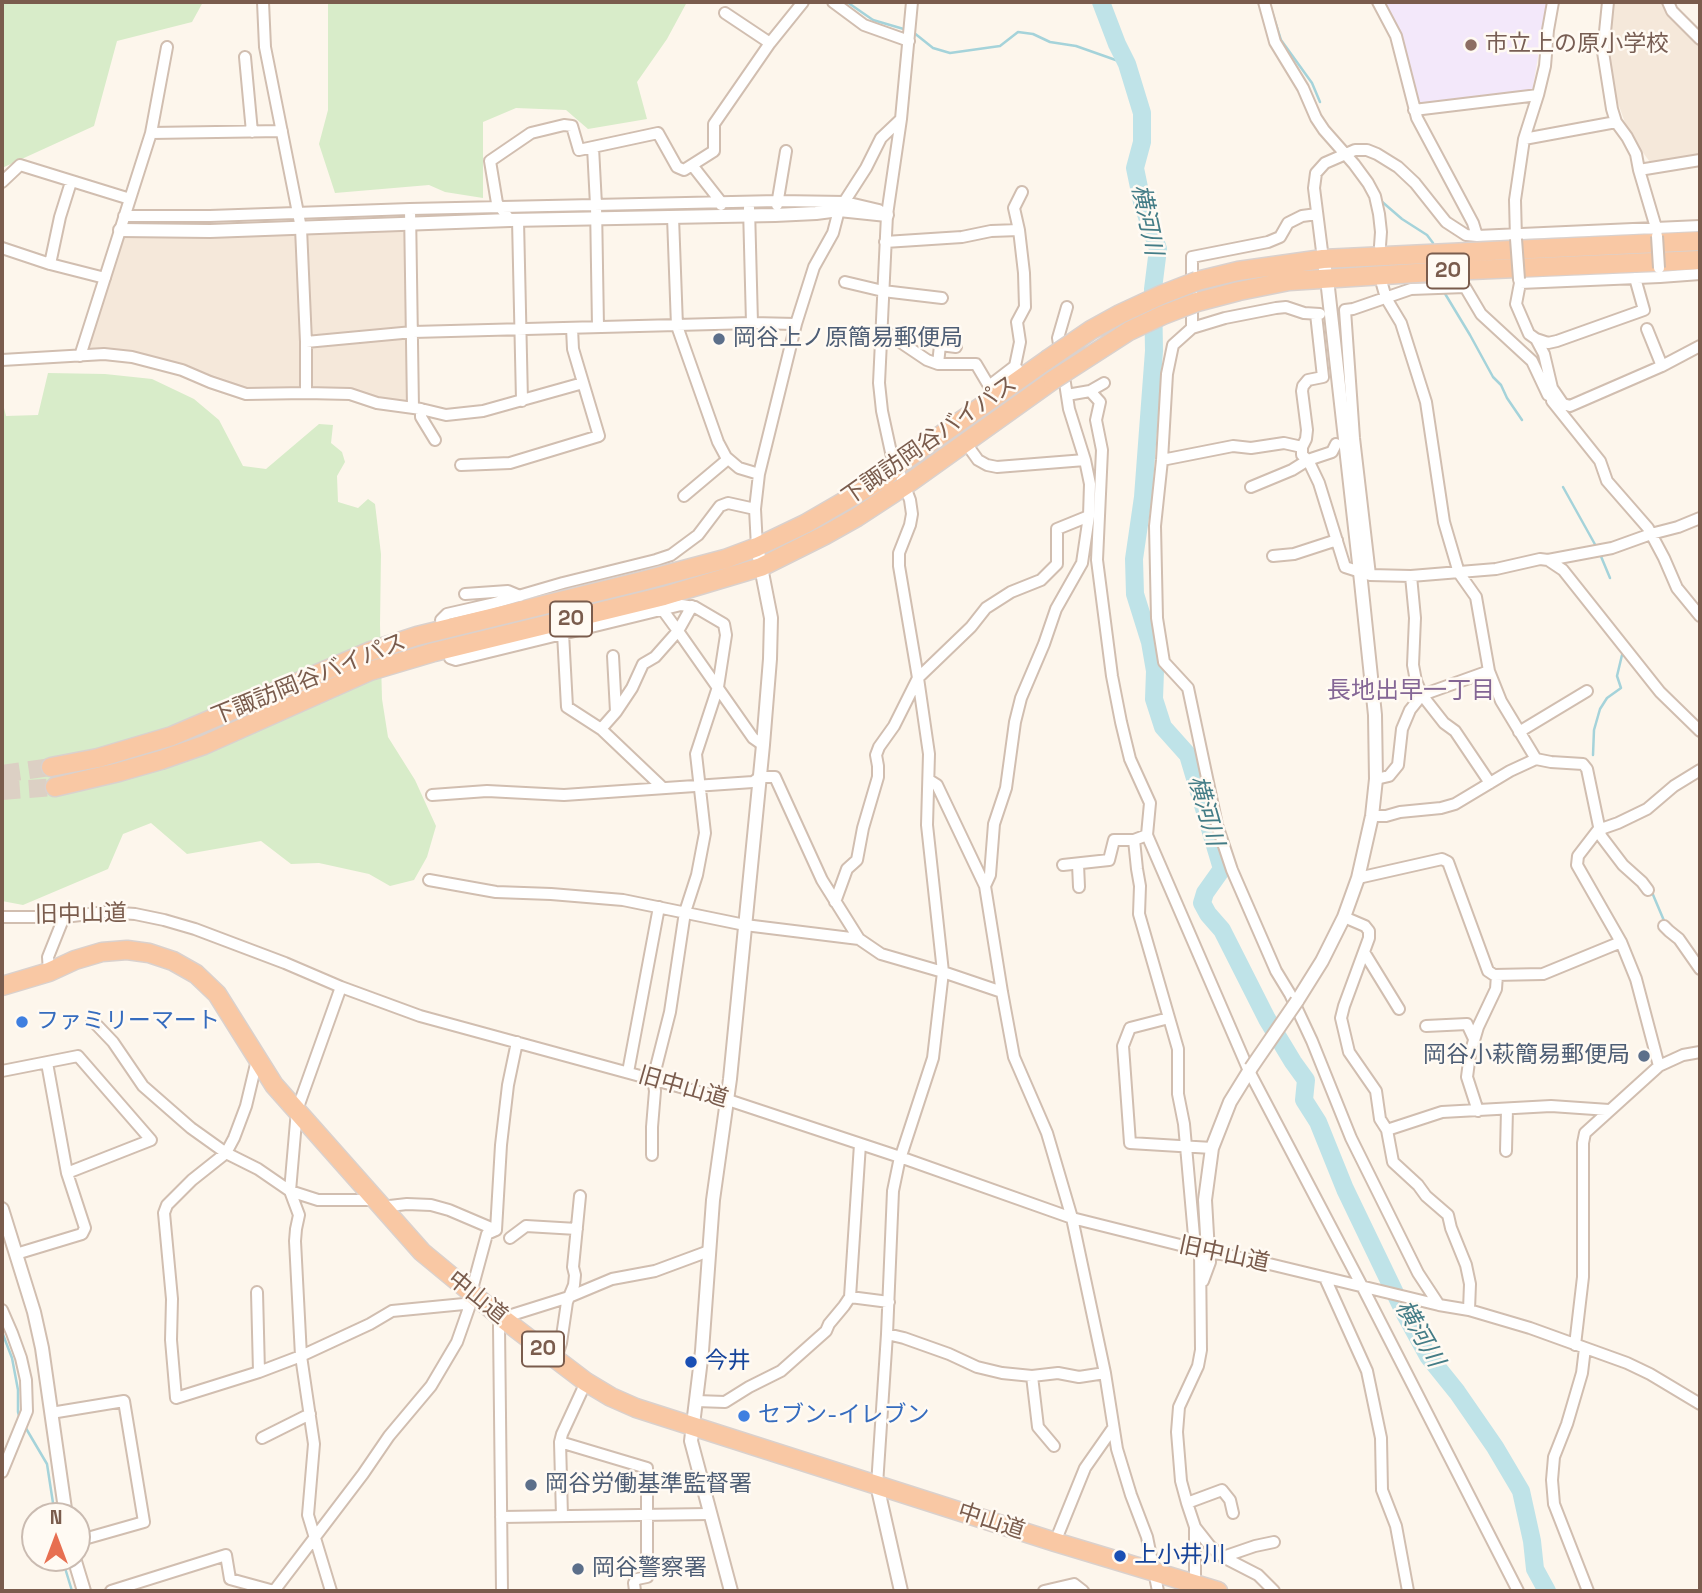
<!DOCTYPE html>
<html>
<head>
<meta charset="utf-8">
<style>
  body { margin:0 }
  #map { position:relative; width:1702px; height:1593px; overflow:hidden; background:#fdf6ec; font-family:"Space Grotesk",sans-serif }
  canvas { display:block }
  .frame { position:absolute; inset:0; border:4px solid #7a5c4d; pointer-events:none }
  .north { position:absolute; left:21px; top:1502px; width:70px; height:70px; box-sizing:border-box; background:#fffaf3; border:2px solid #cabbb1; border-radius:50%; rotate:0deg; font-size:19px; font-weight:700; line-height:28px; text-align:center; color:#7a5c4d }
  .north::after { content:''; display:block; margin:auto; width:24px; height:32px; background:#e76f51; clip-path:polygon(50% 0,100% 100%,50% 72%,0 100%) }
</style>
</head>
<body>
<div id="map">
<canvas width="1702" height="1593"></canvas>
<div class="frame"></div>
<div class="north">N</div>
</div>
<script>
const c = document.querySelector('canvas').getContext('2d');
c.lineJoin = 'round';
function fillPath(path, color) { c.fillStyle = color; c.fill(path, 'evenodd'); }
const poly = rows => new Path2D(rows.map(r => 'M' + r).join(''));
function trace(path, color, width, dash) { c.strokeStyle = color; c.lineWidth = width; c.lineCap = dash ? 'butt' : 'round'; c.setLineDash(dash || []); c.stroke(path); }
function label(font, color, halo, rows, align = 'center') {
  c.font = font + ' "Space Grotesk","Noto Sans JP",sans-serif'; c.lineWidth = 5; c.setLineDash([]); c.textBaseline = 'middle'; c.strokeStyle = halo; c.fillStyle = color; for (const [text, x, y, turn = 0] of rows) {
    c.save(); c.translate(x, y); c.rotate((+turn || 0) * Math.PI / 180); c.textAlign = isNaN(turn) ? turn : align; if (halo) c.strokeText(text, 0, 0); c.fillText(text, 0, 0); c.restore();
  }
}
fillPath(poly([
  [1612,2,1666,2,1670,15,1700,46,1700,157,1653,166,1629,134,1612,86,1609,52],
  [410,224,413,408,350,394,246,394,153,361,80,356,120,230]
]), '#f5e8da');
fillPath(poly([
  [1383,2,1547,2,1532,93,1417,105]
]), '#f3e8fa');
fillPath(poly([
  [2,2,203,2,192,22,117,41,94,126,2,168],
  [328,2,687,2,667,39,637,82,647,119,588,129,566,110,516,108,483,122,483,198,445,192,429,185,335,193,319,144,328,110],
  [48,373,105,374,152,379,194,399,219,420,243,466,266,469,319,424,333,425,331,443,342,452,345,462,337,476,338,502,358,508,368,499,375,504,381,554,380,624,382,699,388,737,415,780,436,826,427,857,414,880,390,886,369,874,319,863,291,864,261,841,187,854,151,823,123,834,108,869,23,905,2,901,2,400,6,416,38,415]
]), '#d8ecc9');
trace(poly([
  [847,2,873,20,907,30],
  [1270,5,1281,40,1312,83,1320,102],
  [913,32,933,48,950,53,1000,46,1018,32,1033,34,1050,42,1076,46,1127,64],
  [1380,200,1402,219,1427,235,1433,243],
  [1444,292,1470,335,1493,377,1501,385,1507,398,1522,420],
  [1563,487,1597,548],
  [1600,554,1610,578],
  [1593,755,1594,730,1600,709,1607,698,1621,688,1617,676,1622,655],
  [1651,890,1665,923],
  [2,1332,12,1358,18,1390,18,1412,20,1420],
  [24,1425,47,1464,55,1516],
  [62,1558,72,1591]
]), '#a5d3da', 2.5);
trace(poly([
  [1101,2,1117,44,1127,64,1142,113,1142,142,1135,168,1142,202,1158,249,1153,289,1154,351,1143,497,1134,559,1135,594,1150,642,1155,671,1154,699,1163,727,1188,755,1222,869,1205,893,1202,903,1208,914,1222,930,1267,1019,1293,1062,1306,1080,1304,1100,1318,1122,1345,1189,1406,1316,1428,1356,1457,1392,1495,1447,1521,1491,1532,1541,1535,1569,1547,1591]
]), '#bfe3e8', 18);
trace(poly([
  [2,774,51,767],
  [2,791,55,787]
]), '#dcd0c4', 18, [18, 9]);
const minor = poly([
  [263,2,265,47,301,228,306,342,306,393],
  [833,2,864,25,909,41],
  [1264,2,1275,42,1303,88,1316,118,1324,130,1354,164,1368,183,1375,196,1379,214,1381,232,1380,246],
  [1378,2,1396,36,1417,118,1473,223,1477,236],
  [1608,2,1603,52,1612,109,1616,122,1627,137,1636,154,1639,170,1700,160],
  [1668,2,1672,11,1700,39],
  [725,13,770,43],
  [245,57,252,132],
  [1414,110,1538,95],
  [151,133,282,131],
  [1524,139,1616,122],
  [593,147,596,205,598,327],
  [692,165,721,202,721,205],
  [1639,170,1657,231],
  [2,182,20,165,130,199],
  [777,205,786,151],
  [749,208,752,323],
  [410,209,778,201,845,202,879,210],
  [124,216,210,216,410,209,413,408],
  [673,217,677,326,718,442,726,457,739,468,759,474],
  [510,220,497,203,490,161,531,133,564,125,572,126,579,150,658,133,677,167,684,170,714,151,714,124,770,43,803,2],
  [518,220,522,401],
  [1516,239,1515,200,1524,139,1538,95,1545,66,1548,30,1553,2],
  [885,242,962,237,991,231,1019,230],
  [2,248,50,264,105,278],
  [1323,259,1314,188,1316,173,1325,163,1355,150,1367,150,1377,154,1398,167,1415,183,1446,222,1466,235,1477,236,1700,226],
  [50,264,60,217,71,182],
  [1519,279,1520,283,1516,304,1529,334,1536,339,1544,354,1552,388,1563,404,1570,406,1662,366,1700,346],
  [845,282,883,291,942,298],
  [1520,283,1660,277,1700,274],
  [1382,284,1386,298,1401,323,1426,402,1444,522,1459,573,1476,597,1489,671,1501,701,1536,759,1551,762,1583,764,1587,769,1601,836,1623,865,1642,882,1648,890],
  [1316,314,1323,377,1308,380,1303,386,1302,391,1307,430,1306,439,1302,447,1302,455,1308,460,1319,483,1345,567,1370,575,1411,576,1496,569,1540,559,1548,560,1612,548,1651,534,1678,527,1700,518],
  [1320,314,1304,313,1286,307,1276,308,1225,318,1192,328,1173,345,1167,374,1162,460,1155,526,1157,618,1164,662,1188,688,1217,825,1232,870,1276,971,1290,994,1312,1041,1351,1138,1418,1273,1439,1305],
  [1192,328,1192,257,1268,242,1280,237,1288,223,1302,216,1317,214],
  [881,329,927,360,938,364,940,345,956,347],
  [1647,329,1662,366],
  [1536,339,1548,343,1557,341,1644,310,1635,278],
  [306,342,413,332,752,323,796,324],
  [80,356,151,133,167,47],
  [2,360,104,354,132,357,182,370,210,382,246,394,306,393,350,394,377,403,421,409,446,415,483,411,583,383],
  [938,364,976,364,989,386,1015,366,1018,370],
  [1015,366,1020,342,1017,322,1025,307,1024,273,1019,230,1014,208,1022,192],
  [1090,391,1100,402,1096,420,1102,450,1097,560,1112,676,1121,722,1130,759,1150,803,1147,835,1249,1071,1363,1288,1518,1591],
  [1067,395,1090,391,1104,383],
  [1552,401,1600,461,1607,481,1648,528,1664,558,1677,588,1700,616],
  [421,409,421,417,435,440],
  [965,442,978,460,987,465,997,467,1085,460],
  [1162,460,1233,446,1251,448,1284,443,1302,447],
  [461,465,510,463,599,436,573,349,572,328],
  [1251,487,1292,470,1308,460,1332,452,1336,444],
  [684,496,728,459],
  [757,547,755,509,759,474,796,324,814,267,833,233,839,210,866,168,881,138,901,119],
  [1273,556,1294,554,1337,540],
  [1548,560,1563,570,1660,692,1700,731],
  [1370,575,1354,438,1345,310,1353,309,1411,289,1465,287,1481,314,1532,361,1548,395],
  [465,594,508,591,520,596],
  [692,606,678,631,753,738,763,745],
  [441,620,447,614,491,604,563,583,656,560,671,555,698,535,720,506,728,503,755,509],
  [563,633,567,707,601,729,616,712,613,656],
  [450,658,456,660,681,605,695,607,724,624,726,635,718,687,696,754,705,833,697,875,685,912,670,1012,653,1079,655,1091,652,1127,652,1155],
  [1489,671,1422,695,1444,723,1455,731,1490,783],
  [616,712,632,688,643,664,655,657,678,631,662,609],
  [601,729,662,787],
  [1519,732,1587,691],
  [1376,779,1389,776,1398,765,1402,729,1410,710,1422,695,1416,681,1413,665,1415,618,1411,576],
  [929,780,937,785,985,886,1002,992,1014,1057,1047,1133,1072,1218,1105,1373,1117,1449,1131,1495,1147,1537,1158,1591],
  [432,795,487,791,564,795,753,782,760,777,775,777,822,880,859,939,881,954,943,972,1002,992],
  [1372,816,1386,816,1400,812,1441,808,1455,804,1510,771,1536,759],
  [1147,835,1134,840,1137,869,1140,886,1139,914,1178,1049,1178,1094,1184,1124,1194,1236],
  [1078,864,1079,887],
  [1063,865,1109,860,1114,840,1134,840],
  [1358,878,1442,859,1448,862,1488,971,1494,975,1543,974,1621,942],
  [429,880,496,892,551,894,623,900,745,925,859,939],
  [985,886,990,875,994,824,1006,788,1015,722,1021,698,1044,644,1056,609,1082,563,1089,516,1090,484,1085,460,1069,409,1058,338,1067,307],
  [835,902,847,869,857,860,863,828,878,777,878,766,876,755,879,747,894,726,918,678,971,627,986,608,1011,592,1041,580,1057,564,1057,529,1089,516],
  [2,917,64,917,106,912,135,914,164,920,195,929,285,963,341,987,420,1016,728,1100,900,1157,1072,1218,1200,1250,1261,1262,1439,1305,1469,1310,1530,1328,1627,1363,1650,1374,1700,1404],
  [1344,917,1365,926,1369,931,1369,938,1344,1006,1341,1018,1349,1052,1376,1091,1380,1119,1387,1130,1393,1162,1418,1185,1426,1196,1448,1215,1451,1228,1466,1265,1470,1284,1469,1310],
  [1664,926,1669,931,1679,939,1700,969],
  [1364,952,1399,1009],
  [49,972,48,957,64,917],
  [1169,1018,1130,1028,1123,1046,1130,1143,1212,1148],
  [92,1020,113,1042,143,1086,191,1128,226,1153,258,1169,290,1191,318,1200,375,1200],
  [1426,1026,1467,1024,1474,1039],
  [257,1060,246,1106,234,1138,226,1153,192,1180,167,1205,164,1213,172,1299,171,1340,176,1398,259,1372,301,1356,370,1324,392,1311,464,1304,470,1305],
  [1659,1066,1636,979,1621,942,1577,865,1578,856,1598,830,1618,823,1647,809,1674,786,1700,770],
  [2,1071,78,1056,151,1140,67,1173,47,1063],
  [628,1072,659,907],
  [1478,1111,1467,1077,1470,1054,1478,1027,1496,989,1497,975],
  [1387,1130,1442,1112,1551,1106,1609,1110],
  [1506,1151,1507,1109],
  [381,1207,407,1204,431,1205,449,1210,496,1230],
  [510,1238,526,1226,577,1229],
  [16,1254,82,1234,85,1228,67,1173],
  [1325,1278,1367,1371,1381,1438,1382,1490,1396,1526,1408,1591],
  [1203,1281,1210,1262,1208,1252],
  [257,1292,259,1372],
  [850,1297,889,1302],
  [2,1310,12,1333,21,1358,26,1380,27,1411,2,1472],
  [887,1334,904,1338,949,1354,977,1367,1002,1373,1032,1376,1058,1373,1079,1377,1105,1373],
  [1575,1345,1583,1277,1583,1143,1585,1133,1659,1066,1683,1055,1700,1052],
  [1585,1348,1582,1373,1567,1424,1554,1457,1552,1480,1554,1504,1588,1591],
  [556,1359,561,1343,567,1302,574,1285,575,1275,573,1267,580,1196],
  [1032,1376,1038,1427,1054,1446],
  [696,1401,725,1402,749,1387,781,1371,826,1331,829,1324,844,1306,850,1297,860,1144],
  [51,1413,124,1401,144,1522,77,1541],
  [262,1438,310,1414],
  [560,1442,647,1468,647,1577,637,1579,634,1583,635,1591],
  [877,1485,887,1334,893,1191,899,1162,933,1058,943,972,927,825,929,754,918,678,899,566,899,553,910,525,912,514,910,500,897,466,892,457,882,411,879,383,887,215,901,119,912,2],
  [1187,1503,1222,1490,1230,1500,1233,1513],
  [562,1516,560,1442,562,1434,586,1382],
  [501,1517,709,1514],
  [1195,1527,1210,1546,1223,1557,1258,1575,1274,1591],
  [1055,1542,1085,1468,1113,1428],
  [1223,1557,1255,1546,1274,1542],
  [1195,1587,1195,1527,1187,1503,1181,1481,1177,1432,1179,1407,1198,1366,1201,1350,1200,1250],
  [111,1591,226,1555,230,1579,274,1591],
  [274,1591,363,1474,389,1436,431,1386,457,1342,470,1305,471,1293,487,1234,496,1230,501,1145,508,1085,517,1042],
  [331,1591,308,1515,314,1444,301,1356,295,1241,296,1229,299,1215,290,1191,297,1110,341,987],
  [502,1591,499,1326,502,1318,569,1297,612,1279,655,1271,709,1251],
  [1044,1591,1074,1584,1083,1591]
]);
const tertiary = poly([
  [120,230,210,231,510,220,775,215,816,213,839,210,887,215],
  [1297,1001,1322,961,1344,917,1358,878,1372,816,1376,779,1375,715,1360,572,1327,279,1323,259],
  [2,1209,34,1312,42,1348,66,1516],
  [1208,1252,1205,1200,1212,1148,1230,1102,1251,1068],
  [877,1485,901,1591],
  [74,1558,84,1591],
  [731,1591,691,1441,702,1351,713,1200,730,1079,763,745,770,659,771,618,757,547]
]);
const trunk = poly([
  [1197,281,1238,271,1323,259,1700,241],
  [1197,302,1239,291,1289,281,1448,271,1700,260],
  [51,767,98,758,172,736,371,651,417,636,642,581,725,559,757,547,805,524,886,477,897,466,1047,360],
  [55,787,119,772,161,760,204,745,370,671,434,652,664,596,761,567,825,535,857,517,906,485,1053,380],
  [2,986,49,972,75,960,102,952,127,950,149,953,173,961,196,974,217,994,274,1085,422,1252,502,1318,586,1382,611,1397,636,1408,1055,1542,1218,1591]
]);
trace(minor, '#d1beb0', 14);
trace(tertiary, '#d1beb0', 16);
trace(trunk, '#dad1cd', 21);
trace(minor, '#fff', 10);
trace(tertiary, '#fff', 12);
trace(trunk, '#f9c8a4', 18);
const minorBridge = poly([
  [1657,236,1659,268],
  [1516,239,1519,279]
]);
const tertiaryBridge = poly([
  [1251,1068,1297,1001]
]);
const trunkBridge = poly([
  [1047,360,1091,330,1120,314,1161,295,1197,281],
  [1053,380,1129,331,1163,315,1197,302]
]);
trace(minorBridge, '#d1beb0', 14, []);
trace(tertiaryBridge, '#d1beb0', 16, []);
trace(trunkBridge, '#dad1cd', 21, []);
trace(minorBridge, '#fff', 10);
trace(tertiaryBridge, '#fff', 12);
trace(trunkBridge, '#f9c8a4', 18);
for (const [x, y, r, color] of [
  [1471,45,7,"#8d6e63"],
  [719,339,7,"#5c6f8a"],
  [22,1022,7,"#3f7fe0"],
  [1644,1056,7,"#5c6f8a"],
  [691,1362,7,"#1a4fb4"],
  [744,1416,7,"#3f7fe0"],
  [531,1485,7,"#5c6f8a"],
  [1120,1556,7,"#1a4fb4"],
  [578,1569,7,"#5c6f8a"]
]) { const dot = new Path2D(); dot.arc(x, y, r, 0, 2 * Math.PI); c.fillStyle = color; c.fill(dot); trace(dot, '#fffaf3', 2.5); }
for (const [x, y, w] of [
  [1448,271,42],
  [571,619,42],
  [543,1349,42]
]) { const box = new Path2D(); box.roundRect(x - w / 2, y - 17.5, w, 35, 5); c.fillStyle = '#fffaf3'; c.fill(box); trace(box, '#7a5c4d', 2); }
label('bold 21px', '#7a5c4d', null, [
  ["20",1448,271],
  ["20",571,619],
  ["20",543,1349]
]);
label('23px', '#785e54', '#fffaf3', [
  ["市立上の原小学校",1485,45]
], 'left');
label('23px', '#4e5e75', '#fffaf3', [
  ["岡谷上ノ原簡易郵便局",733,339],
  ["岡谷小萩簡易郵便局",1630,1056,"right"],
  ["岡谷労働基準監督署",545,1485],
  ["岡谷警察署",592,1569]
], 'left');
label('23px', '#7a5c4d', '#fffaf3', [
  ["下諏訪岡谷バイパス",930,441,-35],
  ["下諏訪岡谷バイパス",309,680,-22],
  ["旧中山道",81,915,-1],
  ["旧中山道",683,1088,16],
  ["旧中山道",1224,1255,12],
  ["中山道",477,1298,39],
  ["中山道",991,1522,18]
]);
label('23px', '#366cbe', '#fffaf3', [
  ["ファミリーマート",36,1022],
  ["セブン-イレブン",758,1416]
], 'left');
label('23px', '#164399', '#fffaf3', [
  ["今井",705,1362],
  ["上小井川",1134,1556]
], 'left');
label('italic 24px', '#437c86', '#fffaf3', [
  ["横河川",1146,220,78],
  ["横河川",1205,811,74],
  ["横河川",1419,1334,60]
]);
label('24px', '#846695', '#fffaf3', [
  ["長地出早一丁目",1411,691]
]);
</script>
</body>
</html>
